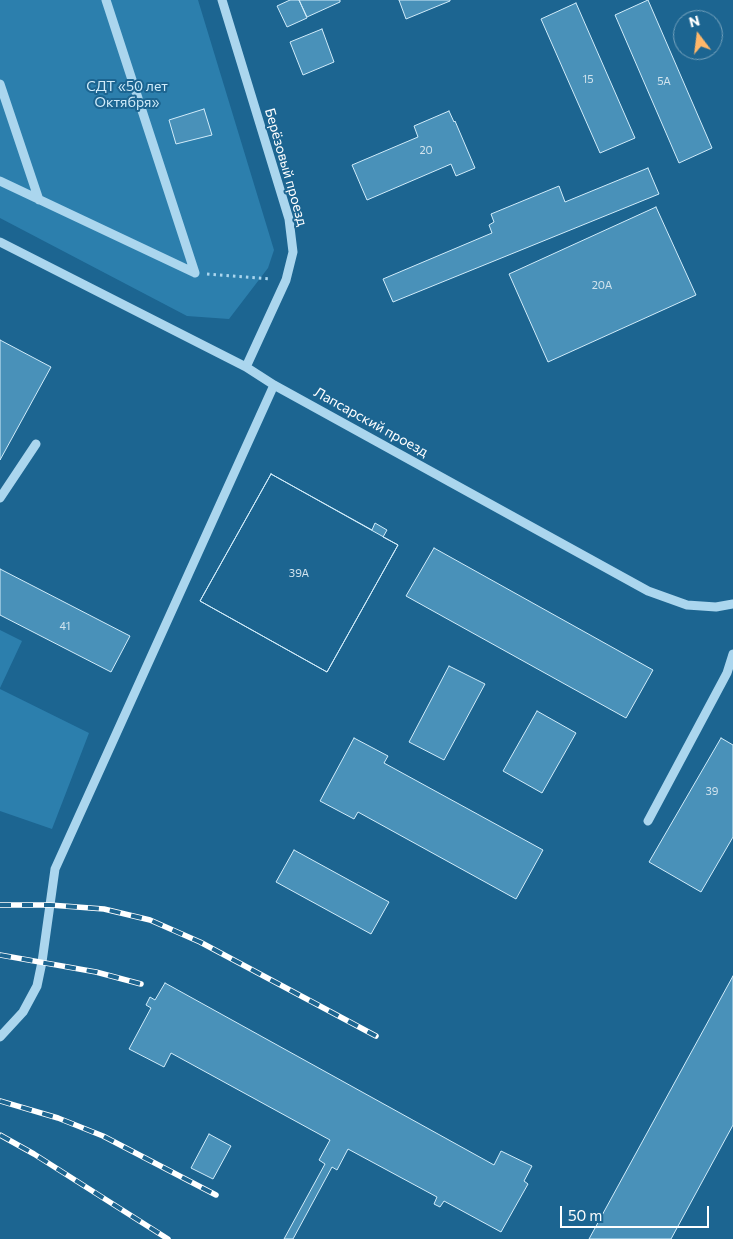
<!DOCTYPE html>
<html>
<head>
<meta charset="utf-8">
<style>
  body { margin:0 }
  #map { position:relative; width:733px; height:1239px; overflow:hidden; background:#1c6591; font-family:Commissioner,sans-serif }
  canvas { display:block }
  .north { position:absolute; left:673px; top:10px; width:50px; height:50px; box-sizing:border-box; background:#1c6591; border:1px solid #77a3bd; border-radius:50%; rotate:345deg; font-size:14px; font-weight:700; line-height:20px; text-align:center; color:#fff }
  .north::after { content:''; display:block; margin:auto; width:18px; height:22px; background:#ffb769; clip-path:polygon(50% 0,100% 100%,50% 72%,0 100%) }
  .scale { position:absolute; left:560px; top:1206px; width:149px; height:22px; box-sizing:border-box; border:2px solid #fff; border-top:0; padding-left:6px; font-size:15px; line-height:18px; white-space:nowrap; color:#fff; -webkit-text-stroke:4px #1c6591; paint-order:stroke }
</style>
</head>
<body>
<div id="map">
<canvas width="733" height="1239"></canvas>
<div class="north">N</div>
<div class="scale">50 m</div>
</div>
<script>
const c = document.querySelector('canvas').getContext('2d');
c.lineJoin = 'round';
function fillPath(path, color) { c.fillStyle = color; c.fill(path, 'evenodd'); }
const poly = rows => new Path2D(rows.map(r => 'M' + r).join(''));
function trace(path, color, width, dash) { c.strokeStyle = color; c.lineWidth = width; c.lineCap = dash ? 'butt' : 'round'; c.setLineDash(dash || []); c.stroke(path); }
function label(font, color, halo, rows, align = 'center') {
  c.font = font + ' Commissioner,sans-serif'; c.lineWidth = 4; c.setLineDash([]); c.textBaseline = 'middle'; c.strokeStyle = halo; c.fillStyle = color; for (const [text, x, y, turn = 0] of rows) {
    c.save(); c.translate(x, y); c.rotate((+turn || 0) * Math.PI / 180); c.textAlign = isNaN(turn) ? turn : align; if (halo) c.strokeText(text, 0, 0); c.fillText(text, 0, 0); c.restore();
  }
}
fillPath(poly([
  [0,0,198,0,274,250,268,268,229,319,187,316,0,218],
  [0,630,22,641,0,688],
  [0,689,89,733,52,829,0,811]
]), '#2c7fad');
const building = poly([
  [290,0,299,0,307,18,287,27,277,6,290,0],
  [299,0,340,0,340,2,307,17,299,0],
  [399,0,450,0,450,1,406,19,399,0],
  [648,0,712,148,679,163,615,15,648,0],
  [576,3,635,138,600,153,541,19,576,3],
  [322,29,334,62,303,75,290,42,322,29],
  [204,109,212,135,176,144,169,120,204,109],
  [449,111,454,122,455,121,475,168,456,176,451,164,367,200,352,165,418,137,414,126,449,111],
  [648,168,659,194,393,302,383,279,492,233,489,225,494,222,491,214,559,186,565,202,648,168],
  [656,207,696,295,548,362,509,274,656,207],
  [0,340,51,367,0,460,0,340],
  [271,474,398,545,327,672,200,601,271,474],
  [271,474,372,530,375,523,387,530,383,537,398,545,327,672,200,601,271,474],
  [434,548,653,670,626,718,406,596,434,548],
  [0,569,130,636,111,672,0,615,0,569],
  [449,666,485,684,444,760,409,742,449,666],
  [537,711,576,733,542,793,503,771,537,711],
  [354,738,388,756,384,763,543,850,516,899,358,812,354,819,320,801,354,738],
  [721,738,733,745,733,837,701,892,649,862,721,738],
  [294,850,389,902,371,934,276,882,294,850],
  [733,976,733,1125,671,1239,589,1239,733,976],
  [165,983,494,1165,501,1151,532,1166,524,1181,528,1184,501,1232,444,1201,440,1207,434,1204,437,1197,348,1149,337,1170,332,1167,293,1239,284,1239,325,1164,319,1160,330,1140,171,1053,164,1067,129,1049,151,1008,146,1005,150,997,155,1000,165,983],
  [209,1134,231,1146,213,1179,191,1168,209,1134]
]);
fillPath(building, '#4991b9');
trace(building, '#d1ecfa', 1);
trace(poly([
  [207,274,271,279]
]), '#abd6ee', 3, [2.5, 4]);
trace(poly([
  [106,0,195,273],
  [222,0,289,219,293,252,286,280,246,367],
  [0,84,39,200],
  [0,181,195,273],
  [0,242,246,367,274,385,648,591,687,605,716,607,733,604],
  [0,498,36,444],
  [648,821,727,673,733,654],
  [0,1037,23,1012,37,986,42,962,55,869,274,385]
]), '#abd6ee', 9);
const rail = poly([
  [0,905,50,905,104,909,150,920,200,942,376,1036],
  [0,955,96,972,141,984],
  [0,1101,58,1118,103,1136,216,1195],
  [0,1135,34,1154,168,1239]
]);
trace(rail, '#fff', 5.5);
trace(rail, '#1c6591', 4, [11]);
label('11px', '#d2e4ee', null, [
  ["15",588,79],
  ["5А",664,81],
  ["20",426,150],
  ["20А",602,285],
  ["39А",299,573],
  ["41",65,626],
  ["39",712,791]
]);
label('14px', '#d1ecfa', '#1c6591', [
  ["СДТ «50 лет",127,86],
  ["Октября»",127,102]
]);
label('14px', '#fff', '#1c6591', [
  ["Берёзовый проезд",286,167,74],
  ["Лапсарский проезд",371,422,29]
]);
</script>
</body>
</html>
